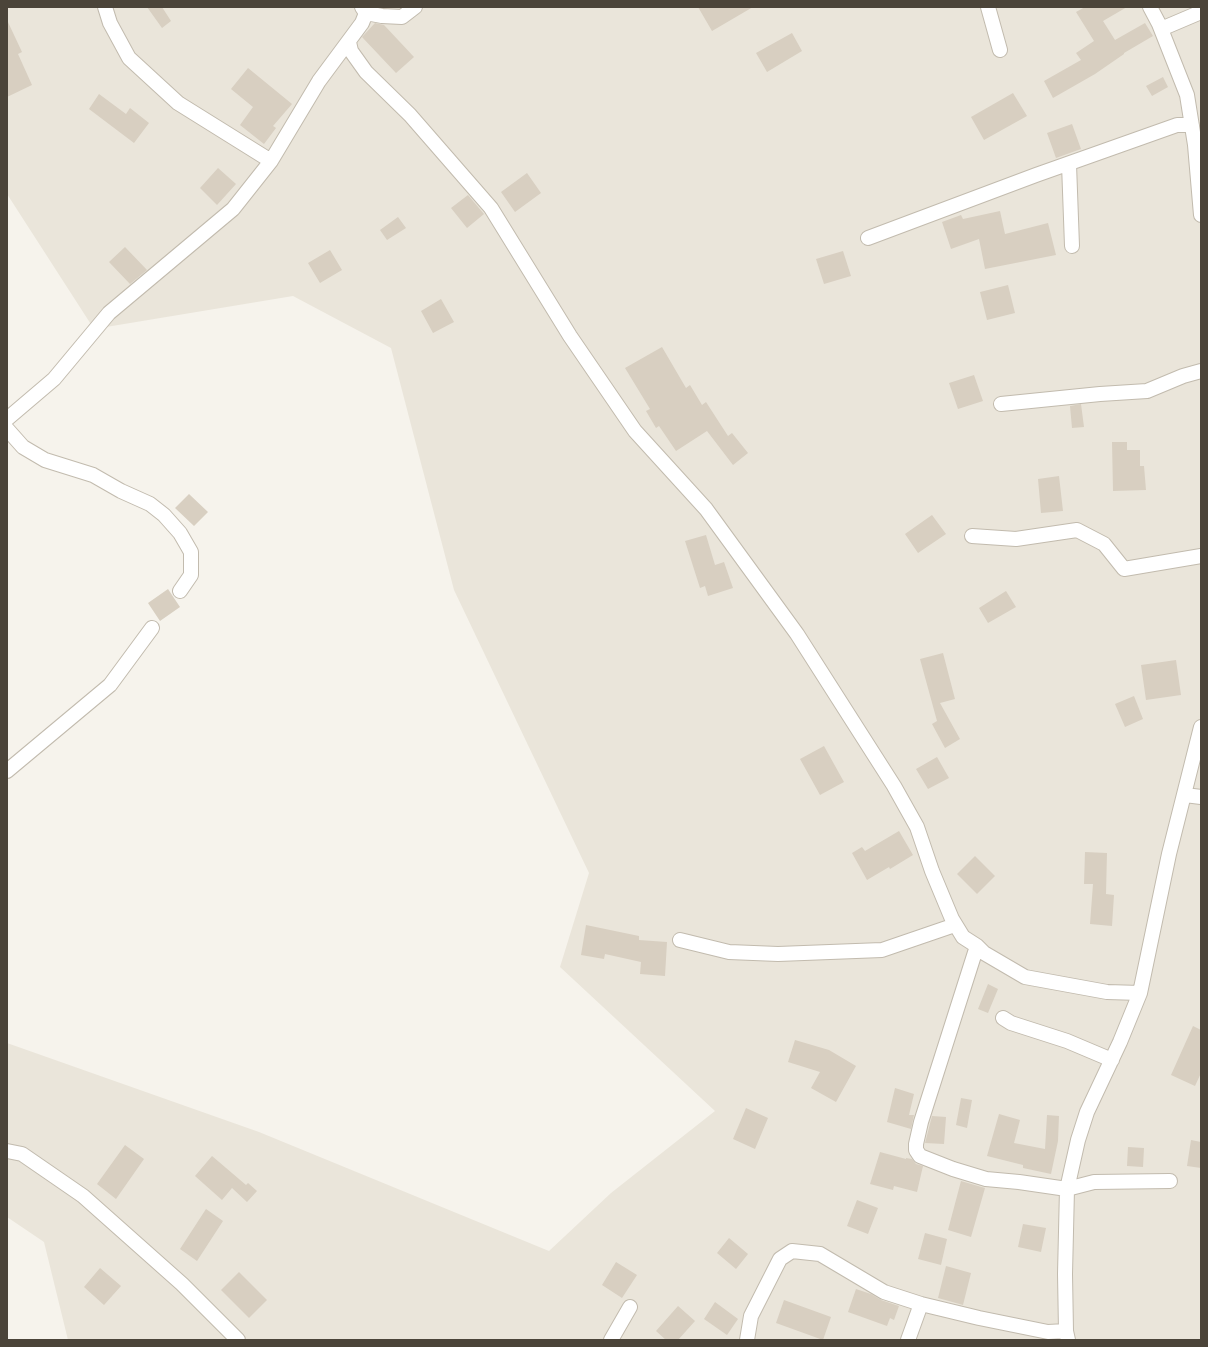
<!DOCTYPE html>
<html>
<head>
<meta charset="utf-8">
<style>
  body { margin:0 }
  #map { position:relative; width:1208px; height:1347px; overflow:hidden; background:#f6f3ec; font-family:Inter,sans-serif }
  canvas { display:block }
  .frame { position:absolute; inset:0; border:8px solid #4b4439; pointer-events:none }
</style>
</head>
<body>
<div id="map">
<canvas width="1208" height="1347"></canvas>
<div class="frame"></div>
</div>
<script>
const c = document.querySelector('canvas').getContext('2d');
c.lineJoin = 'round';
function fillPath(path, color) { c.fillStyle = color; c.fill(path, 'evenodd'); }
const poly = rows => new Path2D(rows.map(r => 'M' + r).join(''));
function trace(path, color, width, dash) { c.strokeStyle = color; c.lineWidth = width; c.lineCap = dash ? 'butt' : 'round'; c.setLineDash(dash || []); c.stroke(path); }
fillPath(poly([
  [7,7,1201,7,1201,1340,68,1340,44,1242,7,1217,7,1043,259,1132,549,1251,611,1193,715,1111,560,967,589,873,454,590,391,348,293,296,94,329,7,194]
]), '#eae5da');
fillPath(poly([
  [147,7,162,7,171,21,162,28],
  [698,7,753,7,712,31],
  [1085,7,1127,7,1103,21,1115,40,1145,23,1153,36,1124,53,1124,54,1095,74,1053,98,1044,81,1081,60,1076,53,1094,41,1076,12],
  [7,20,22,52,18,54,32,85,7,97],
  [375,23,384,25,414,57,396,73,362,37],
  [792,33,802,51,767,72,756,53],
  [248,68,292,104,273,126,276,128,264,144,240,125,253,107,231,89],
  [1163,77,1168,87,1152,96,1146,86],
  [1013,93,1027,116,984,140,971,117],
  [99,94,126,114,130,108,149,123,134,143,89,109],
  [1072,124,1081,149,1056,158,1047,133],
  [218,168,236,184,217,205,200,188],
  [527,173,541,193,515,212,501,192],
  [468,195,484,214,467,228,451,208],
  [1000,211,1005,234,1048,223,1056,255,985,269,979,239,951,249,942,222,961,215,963,219],
  [398,217,406,228,387,240,380,230],
  [125,247,147,270,130,284,109,262],
  [330,250,342,270,320,283,308,263],
  [843,251,851,276,824,284,816,259],
  [1008,285,1015,313,987,320,980,292],
  [441,299,454,322,433,333,421,311],
  [662,347,686,388,690,385,702,405,706,402,728,436,732,433,748,453,733,465,707,431,676,451,659,426,656,428,646,411,650,409,625,368],
  [974,375,983,401,958,409,949,383],
  [1081,404,1084,427,1072,428,1070,406],
  [1112,442,1127,442,1127,450,1140,450,1140,466,1144,466,1146,490,1113,491],
  [1059,476,1063,511,1041,513,1038,479],
  [189,494,208,512,194,526,175,508],
  [932,515,946,534,918,553,905,534],
  [706,535,715,565,724,562,733,588,708,596,705,586,700,588,685,541],
  [168,589,180,607,160,621,148,603],
  [1006,591,1016,607,988,623,979,608],
  [943,653,955,699,940,703,960,739,945,748,932,724,937,721,920,659],
  [1176,660,1181,695,1146,700,1141,665],
  [1134,696,1143,719,1125,727,1115,704],
  [824,746,844,782,820,795,800,759],
  [937,757,949,778,928,789,916,769],
  [899,831,913,855,890,869,889,867,867,880,852,853,862,847,865,851],
  [1085,852,1107,853,1106,894,1114,895,1112,926,1090,924,1093,884,1084,884],
  [975,856,995,876,977,894,957,874],
  [586,925,639,936,639,940,667,942,665,976,640,974,641,962,605,954,604,959,581,955],
  [988,984,998,989,988,1013,978,1009],
  [1193,1026,1201,1030,1201,1073,1195,1086,1171,1075],
  [795,1040,829,1050,856,1066,836,1102,811,1088,820,1072,788,1062],
  [895,1088,914,1094,909,1115,914,1115,911,1129,887,1122],
  [961,1098,972,1100,967,1128,956,1125],
  [746,1108,768,1118,755,1149,733,1139],
  [999,1114,1020,1120,1014,1143,1045,1149,1047,1115,1059,1116,1058,1141,1051,1174,1023,1168,1023,1165,987,1156],
  [932,1116,946,1117,944,1144,925,1143],
  [1191,1140,1201,1142,1201,1168,1187,1166],
  [125,1145,144,1159,116,1199,97,1184],
  [1128,1147,1144,1148,1143,1167,1127,1166],
  [880,1152,906,1159,906,1158,912,1159,916,1164,923,1166,917,1192,894,1186,893,1190,870,1184],
  [212,1156,246,1185,248,1183,257,1191,247,1202,232,1188,222,1200,195,1176],
  [961,1181,985,1188,971,1237,948,1230],
  [857,1200,878,1208,868,1234,847,1226],
  [206,1209,223,1221,197,1261,180,1249],
  [1023,1224,1046,1228,1041,1252,1018,1247],
  [925,1233,947,1239,941,1265,918,1259],
  [729,1238,748,1254,736,1269,717,1253],
  [616,1262,637,1275,622,1298,602,1285],
  [946,1266,971,1273,963,1305,938,1298],
  [100,1268,121,1286,104,1305,84,1287],
  [239,1272,267,1300,249,1318,221,1290],
  [856,1289,871,1294,881,1300,899,1306,894,1320,890,1318,887,1326,848,1312],
  [784,1300,831,1317,823,1340,776,1323],
  [715,1302,738,1319,727,1335,704,1319],
  [678,1306,695,1321,678,1340,666,1340,656,1331]
]), '#d8cfc1');
const minor = poly([
  [105,7,110,23,129,58,178,103,271,161],
  [988,7,1000,50],
  [1150,7,1159,24,1187,95,1195,145,1201,215],
  [366,13,382,16,402,17,415,7],
  [1161,29,1201,12],
  [349,42,351,51,366,72,410,115,491,208,570,336,635,431,706,509,797,634,894,786,917,827,932,871,952,919,963,937,977,946,984,953,1025,977,1107,992,1140,993],
  [1069,164,1072,246],
  [868,238,1036,175,1177,125,1192,125],
  [1001,404,1100,394,1147,391,1183,376,1201,371],
  [7,419,54,379,109,313,233,209,271,161,319,81,362,23,366,13,362,7],
  [7,429,23,447,45,460,93,475,121,491,150,504,164,515,180,533,191,552,191,575,180,591],
  [972,536,1016,539,1077,530,1104,544,1124,569,1201,556],
  [7,771,110,685,152,628],
  [1185,795,1201,797],
  [680,940,729,952,778,954,882,950,955,925],
  [977,946,921,1122,916,1144,916,1150,920,1156,953,1169,986,1179,1019,1182,1067,1189,1094,1182,1170,1181],
  [1003,1018,1011,1023,1067,1041,1112,1060],
  [7,1151,22,1154,83,1196,182,1284,238,1340],
  [611,1340,630,1307],
  [747,1340,751,1316,780,1259,792,1251,820,1254,884,1292,921,1304,979,1318,1048,1332,1066,1331],
  [908,1340,921,1304],
  [1068,1340,1066,1331,1065,1274,1067,1189,1078,1140,1087,1112,1120,1042,1140,993,1169,854,1201,727]
]);
trace(minor, '#c2bbae', 16);
trace(minor, '#fff', 14);
</script>
</body>
</html>
